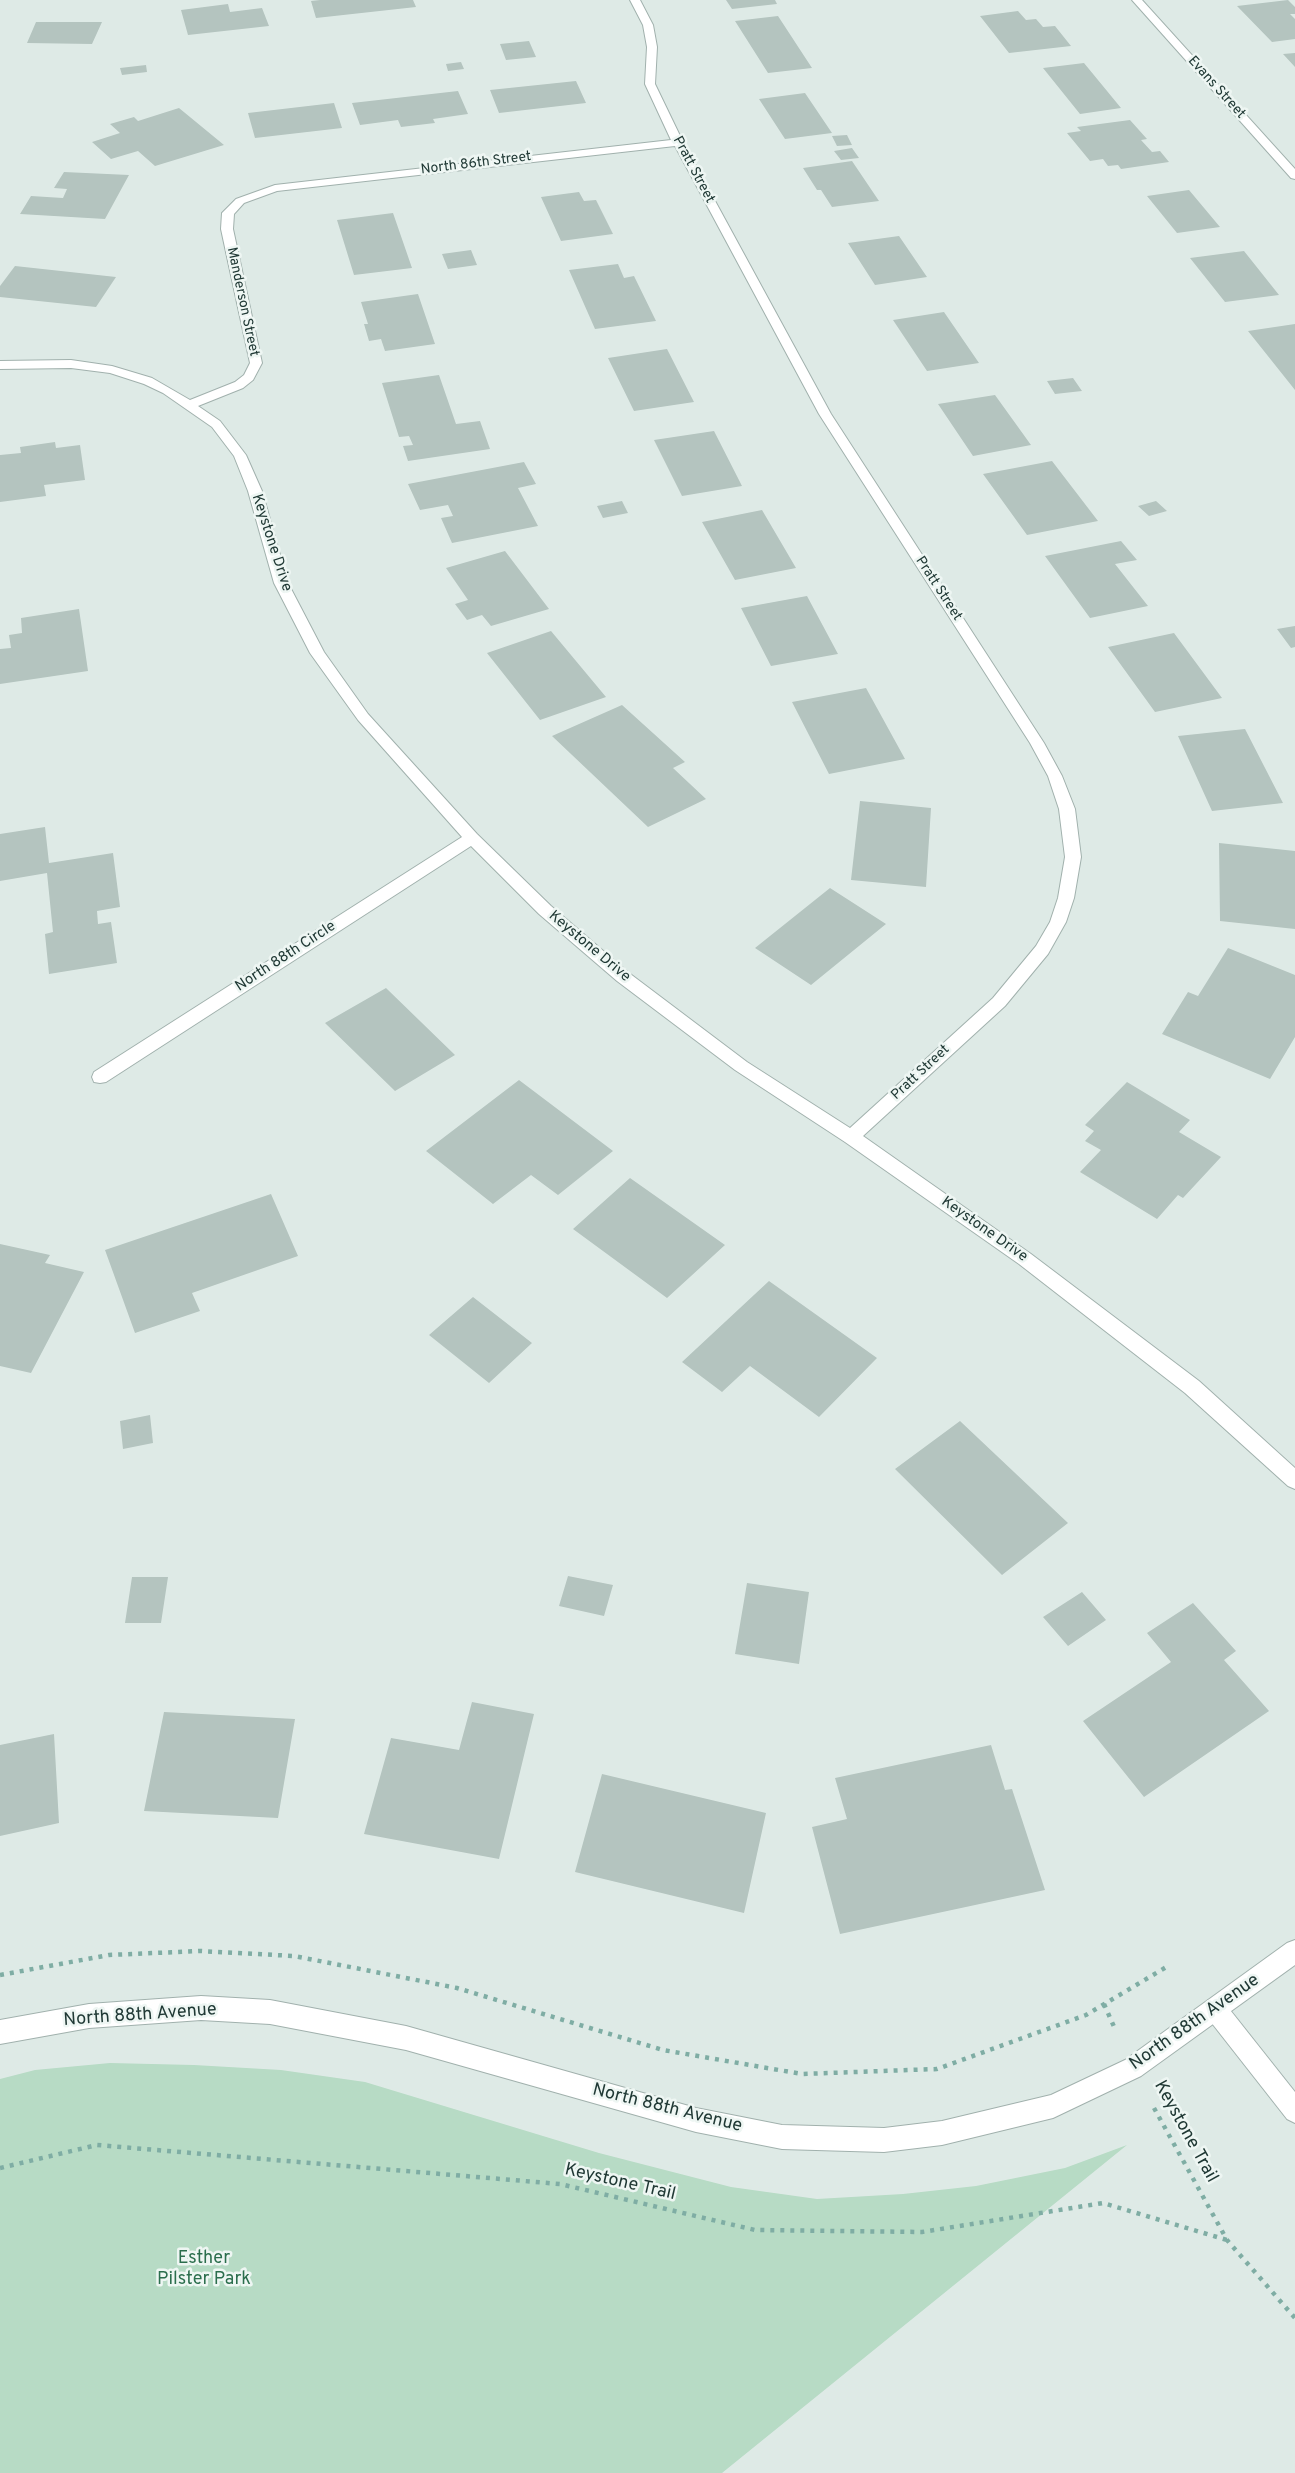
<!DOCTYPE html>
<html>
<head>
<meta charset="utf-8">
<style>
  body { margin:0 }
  canvas { display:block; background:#deeae6 }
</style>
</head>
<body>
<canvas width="1295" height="2473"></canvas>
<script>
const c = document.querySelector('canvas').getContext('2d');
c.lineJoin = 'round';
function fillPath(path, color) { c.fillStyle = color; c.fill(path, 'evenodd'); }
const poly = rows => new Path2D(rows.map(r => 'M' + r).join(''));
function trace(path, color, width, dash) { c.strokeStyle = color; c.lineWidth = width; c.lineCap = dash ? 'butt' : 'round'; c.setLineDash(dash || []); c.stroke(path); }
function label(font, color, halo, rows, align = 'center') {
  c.font = font + ' Overpass,sans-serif'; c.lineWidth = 5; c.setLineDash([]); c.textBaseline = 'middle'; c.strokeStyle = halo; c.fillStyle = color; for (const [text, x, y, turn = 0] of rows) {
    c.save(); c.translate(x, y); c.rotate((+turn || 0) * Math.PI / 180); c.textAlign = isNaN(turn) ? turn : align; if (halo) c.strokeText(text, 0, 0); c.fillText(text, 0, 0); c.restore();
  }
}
fillPath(poly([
  [110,2063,194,2065,281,2070,365,2082,599,2153,731,2187,817,2199,903,2194,976,2186,1065,2168,1127,2145,722,2473,0,2473,0,2079,35,2070]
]), '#b7dbc5');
fillPath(poly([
  [320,0,413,0,416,7,316,18,311,1],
  [726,0,775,0,777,4,732,9],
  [1288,0,1295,7,1295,14,1290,14,1295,19,1295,39,1272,42,1237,6],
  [228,4,230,12,262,8,269,26,188,35,181,10],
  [1018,11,1026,20,1036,19,1043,27,1055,26,1071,46,1009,53,980,16],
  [778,16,812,68,768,73,735,21],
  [36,22,102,22,92,44,27,43],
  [529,41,536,57,506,60,500,44],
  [1295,53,1295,67,1283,54],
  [461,62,464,69,448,71,446,64],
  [1084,63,1121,108,1080,114,1043,68],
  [146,65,147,72,122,75,120,68],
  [576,81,586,103,499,113,490,90],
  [458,91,468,114,433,119,435,123,401,127,398,120,360,125,352,103],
  [805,93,832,133,785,139,759,99],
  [334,103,342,128,255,138,248,113],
  [179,108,224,145,155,166,138,151,111,159,92,142,120,133,110,124,134,117,138,121],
  [1130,120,1147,139,1141,140,1152,152,1160,151,1169,162,1121,169,1118,165,1108,166,1103,159,1090,161,1067,133,1081,131,1077,127],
  [847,135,852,145,837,146,832,136],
  [852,148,859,158,841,160,834,151],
  [852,161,879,201,832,207,821,190,817,190,803,168],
  [64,172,129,175,105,219,20,214,31,196,63,198,67,189,54,188],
  [1189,190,1220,227,1177,233,1147,196],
  [579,192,584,201,596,200,613,234,561,241,541,197],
  [393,213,412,268,354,275,337,220],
  [899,236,927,277,875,285,848,243],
  [471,250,477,265,448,269,442,254],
  [1244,251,1279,295,1225,302,1190,258],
  [618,264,624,278,634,276,656,321,595,329,569,270],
  [15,266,116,277,96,307,0,297,0,286],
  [418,294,435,344,385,351,381,339,369,341,364,324,368,324,361,302],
  [944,312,979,363,927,371,893,320],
  [1295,324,1295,390,1248,331],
  [667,349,694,402,634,411,608,358],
  [439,375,456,424,480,421,490,449,408,461,403,446,413,445,409,436,399,437,382,383],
  [1073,378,1082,391,1055,394,1047,381],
  [995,395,1031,445,973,456,938,404],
  [714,431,742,486,682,496,654,440],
  [55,442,56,448,80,445,85,480,44,485,46,496,0,502,0,455,21,453,20,447],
  [1052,461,1098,521,1027,535,983,474],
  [524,462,536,484,518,488,538,526,452,543,441,518,453,516,448,505,420,510,408,484],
  [622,501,628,513,603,518,597,506],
  [1156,501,1167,511,1149,516,1138,506],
  [762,510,796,568,735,580,702,522],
  [1121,541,1137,560,1115,564,1148,606,1090,618,1045,556],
  [505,551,549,609,491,626,482,615,467,620,455,604,468,600,446,568],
  [807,596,838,654,771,666,741,608],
  [79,609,88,671,0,684,0,649,11,648,9,635,22,633,21,618],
  [1295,626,1295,647,1291,648,1277,629],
  [551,631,606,697,540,720,487,653],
  [1174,633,1222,698,1155,712,1108,647],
  [866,688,905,759,829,774,792,702],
  [622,705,685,762,673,768,706,799,648,827,552,736],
  [1245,729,1283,803,1212,811,1178,736],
  [860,801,931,808,926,887,851,880],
  [45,827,49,863,113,853,120,907,97,911,98,924,111,922,117,963,49,974,45,934,53,932,47,873,0,881,0,834],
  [1219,843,1295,851,1295,929,1220,921],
  [830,888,886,924,811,985,755,948],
  [1228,948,1295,975,1295,1037,1270,1079,1162,1034,1188,992,1198,996],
  [386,988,455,1055,395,1091,325,1023],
  [519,1080,613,1151,558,1195,531,1175,493,1204,426,1151],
  [1127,1082,1190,1120,1179,1132,1221,1157,1183,1198,1178,1195,1157,1219,1080,1172,1101,1150,1085,1141,1094,1131,1085,1125],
  [630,1178,725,1245,667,1298,573,1229],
  [271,1194,298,1256,192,1293,200,1311,135,1333,105,1250],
  [0,1244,50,1255,45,1263,84,1272,31,1373,0,1366],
  [769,1281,877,1358,819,1417,750,1366,722,1392,682,1362],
  [473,1297,532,1343,489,1383,429,1335],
  [150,1415,153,1443,123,1449,120,1421],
  [960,1421,1068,1523,1002,1575,895,1469],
  [568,1576,613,1585,604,1616,559,1606],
  [132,1577,168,1577,161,1623,125,1623],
  [747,1583,809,1592,799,1664,735,1654],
  [1082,1592,1106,1620,1068,1646,1043,1617],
  [1193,1603,1236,1651,1224,1660,1269,1711,1144,1797,1083,1721,1171,1662,1147,1633],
  [472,1702,534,1714,499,1859,364,1834,391,1738,459,1750],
  [164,1712,295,1719,278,1818,144,1811],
  [54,1734,59,1823,0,1836,0,1745],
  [991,1745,1005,1790,1012,1789,1045,1890,840,1934,812,1827,847,1819,835,1778],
  [602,1774,766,1813,744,1913,575,1872]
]), '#b4c4bf');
const service = poly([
  [1215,1997,1223,2001,1295,2092,1295,2123,1287,2119,1207,2017,1203,2009,1207,2001,1215,1997]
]);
const minor = poly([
  [630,0,640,0,653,25,657,47,655,84,683,142,831,414,1044,743,1062,776,1075,809,1081,857,1074,898,1066,922,1048,954,1005,1006,863,1136,1031,1254,1199,1381,1295,1468,1295,1489,1288,1486,1185,1393,1019,1264,845,1142,735,1070,617,981,539,914,471,846,106,1082,100,1083,94,1082,92,1077,94,1072,462,837,358,720,310,653,274,583,248,491,234,456,212,427,163,393,144,384,110,373,71,368,0,369,0,361,71,360,112,366,152,378,190,400,235,382,244,375,250,363,221,229,222,213,236,199,275,185,671,140,645,84,647,47,643,25,630,0],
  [675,146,819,414,1030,743,1048,776,1059,809,1065,857,1058,898,1050,922,1036,946,993,998,850,1128,747,1062,629,973,551,906,477,834,368,714,324,652,288,583,262,491,246,455,220,421,198,406,243,388,253,380,262,363,233,229,234,214,244,203,277,191,675,146],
  [1132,0,1142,0,1295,169,1295,179,1291,178,1132,0],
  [1295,1940,1295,1965,1141,2076,1053,2118,942,2145,884,2152,782,2149,696,2132,406,2050,270,2024,201,2020,89,2028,0,2044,0,2020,89,2004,201,1996,270,2000,406,2026,696,2108,782,2125,884,2128,942,2121,1051,2095,1125,2060,1287,1943,1295,1940]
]);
trace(service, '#a1b1ad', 2);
trace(minor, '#a1b1ad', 2);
trace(poly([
  [0,1975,109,1955,200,1951,294,1956,457,1988,663,2050,802,2074,937,2069,1086,2015,1168,1966],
  [1104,2004,1115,2029],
  [1154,2108,1227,2240,1295,2318],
  [0,2168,97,2145,560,2184,755,2230,922,2232,1103,2203,1227,2240]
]), '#7fada4', 4.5, [4, 6]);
fillPath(service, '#fff');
fillPath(minor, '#fff');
label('14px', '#203935', '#eef6f3', [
  ["Evans Street",1216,88,48],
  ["North 86th Street",476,164,-7],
  ["Pratt Street",693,170,62],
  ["Manderson Street",242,302,78],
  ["Pratt Street",938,589,57],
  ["Pratt Street",921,1073,-43]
]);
label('15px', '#203935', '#eef6f3', [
  ["Keystone Drive",271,543,72],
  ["Keystone Drive",589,947,40],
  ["North 88th Circle",286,957,-33],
  ["Keystone Drive",984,1230,35]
]);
label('18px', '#203935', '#eef6f3', [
  ["North 88th Avenue",140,2016,-4],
  ["North 88th Avenue",1195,2023,-35],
  ["North 88th Avenue",667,2109,14],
  ["Keystone Trail",1185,2132,61],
  ["Keystone Trail",620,2183,13]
]);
label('18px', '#2b6e4d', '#eef6f3', [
  ["Esther",204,2259],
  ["Pilster Park",204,2280]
]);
</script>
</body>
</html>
